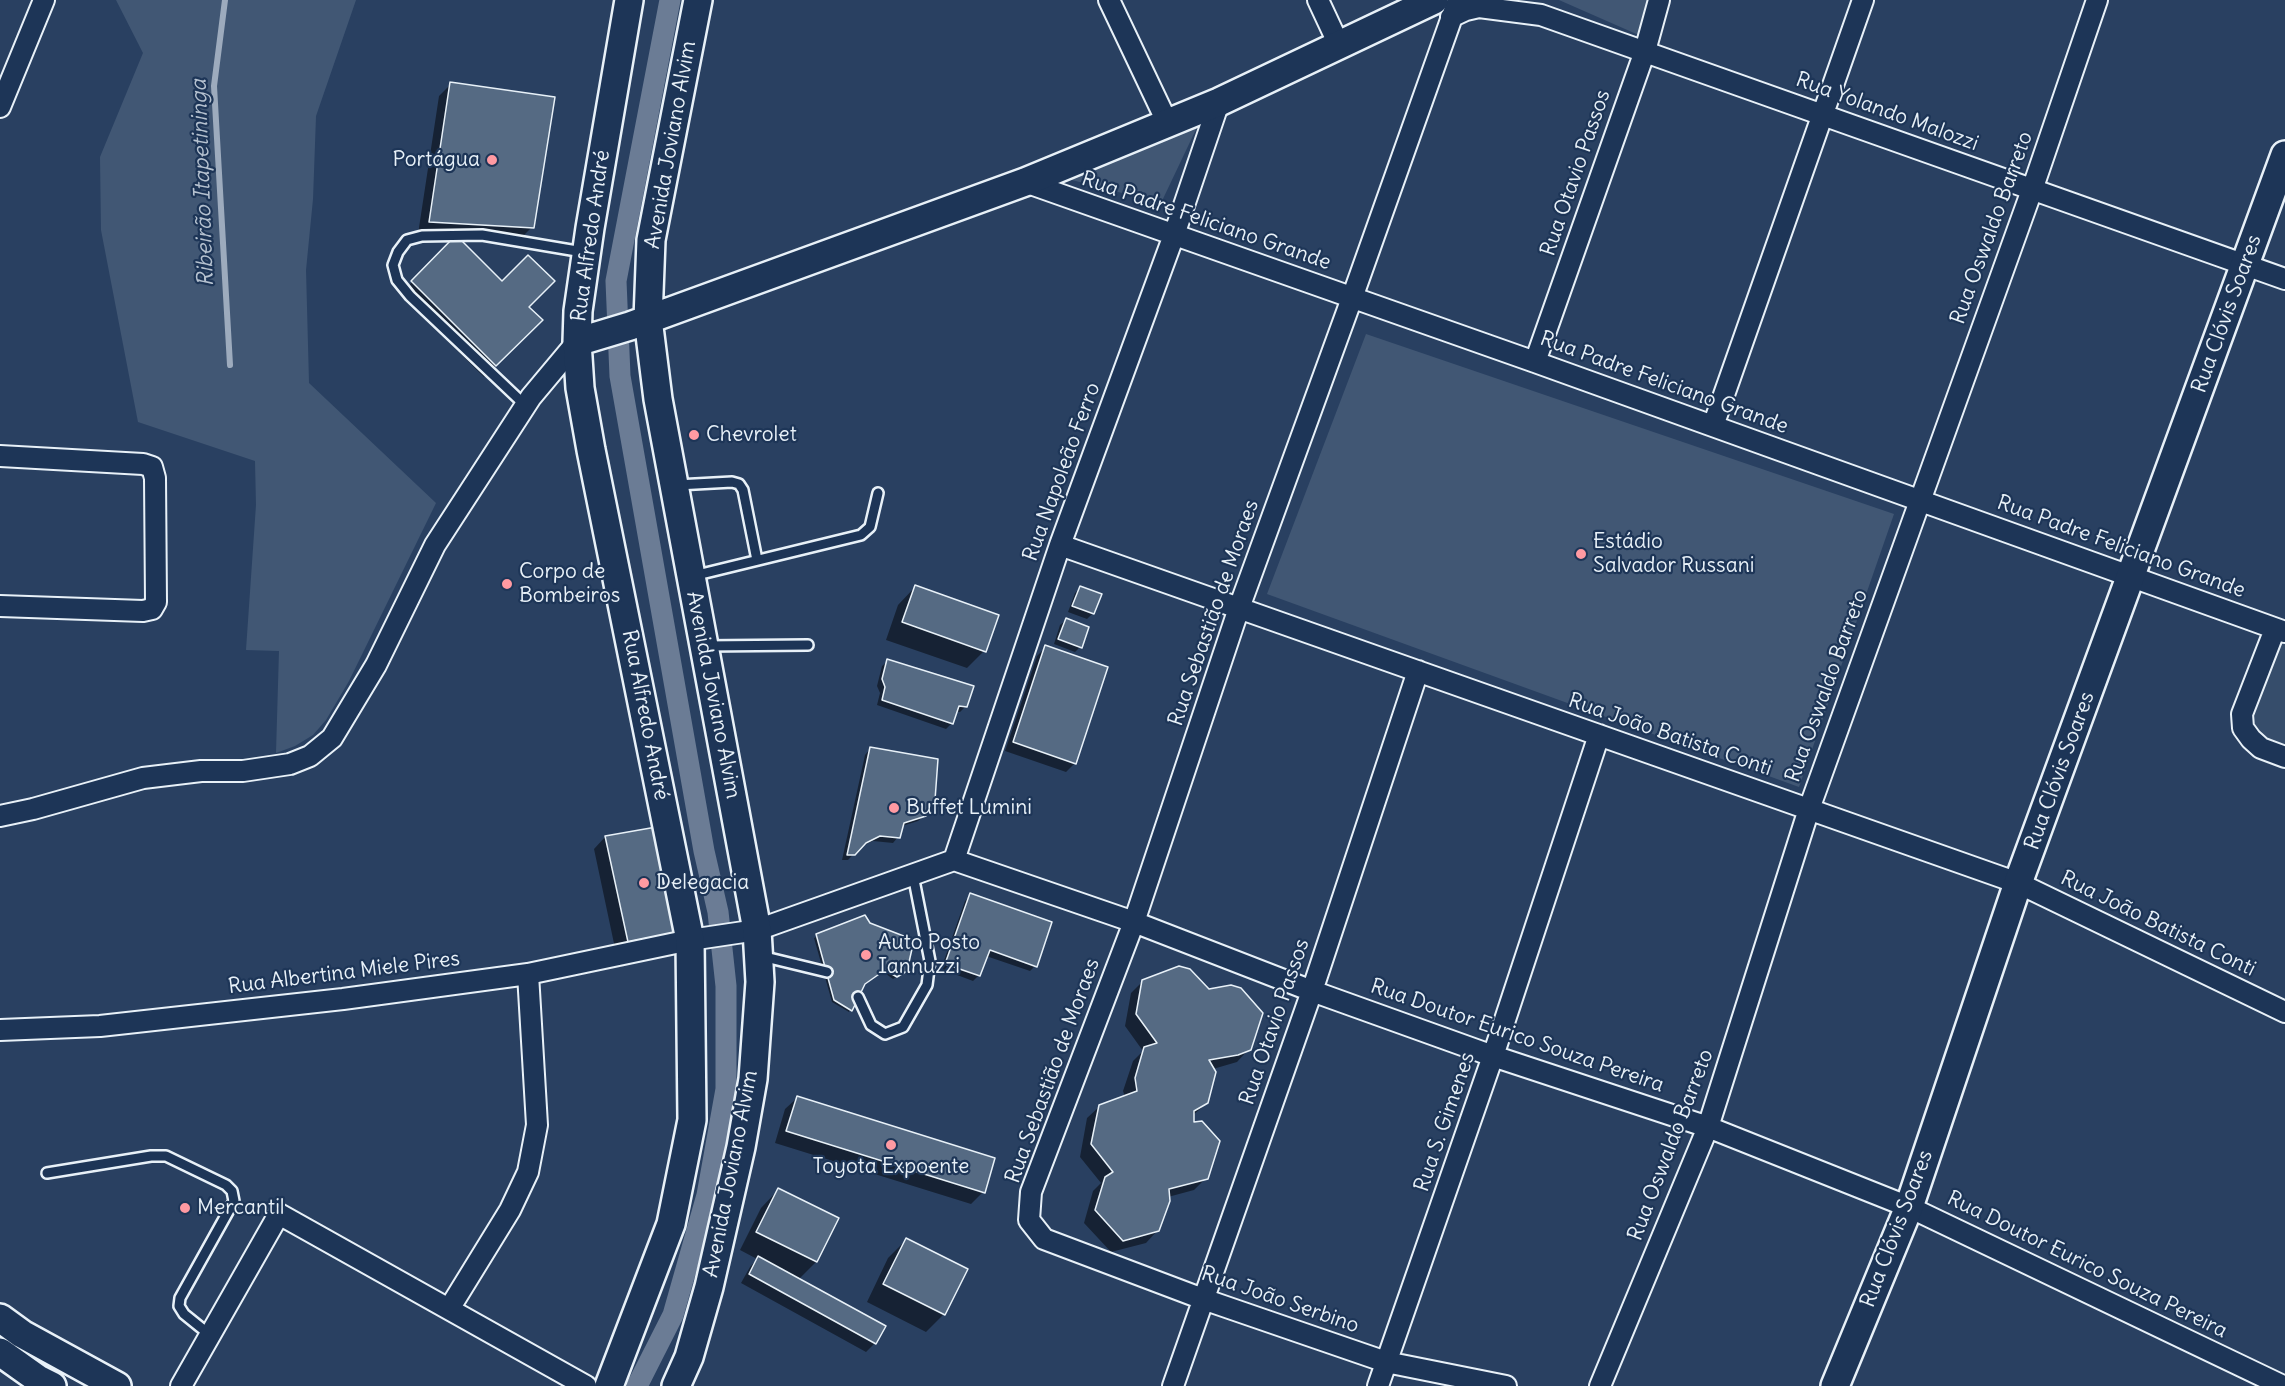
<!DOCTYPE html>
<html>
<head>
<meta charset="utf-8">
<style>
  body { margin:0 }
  canvas { display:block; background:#294061 }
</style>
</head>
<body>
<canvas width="2285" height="1386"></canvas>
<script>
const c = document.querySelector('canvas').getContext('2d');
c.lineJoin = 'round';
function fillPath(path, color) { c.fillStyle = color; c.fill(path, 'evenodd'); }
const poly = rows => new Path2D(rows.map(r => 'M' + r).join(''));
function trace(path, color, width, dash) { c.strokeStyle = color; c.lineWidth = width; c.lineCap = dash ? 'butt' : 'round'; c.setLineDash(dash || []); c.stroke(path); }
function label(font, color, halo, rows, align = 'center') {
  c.font = font + ' Delius,sans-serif'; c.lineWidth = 4.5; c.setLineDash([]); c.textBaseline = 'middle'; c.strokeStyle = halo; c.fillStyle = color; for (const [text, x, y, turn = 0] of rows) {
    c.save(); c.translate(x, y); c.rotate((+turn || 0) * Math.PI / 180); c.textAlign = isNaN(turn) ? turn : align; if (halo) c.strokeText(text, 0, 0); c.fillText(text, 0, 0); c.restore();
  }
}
fillPath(poly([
  [2279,635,2285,638,2285,749,2265,742,2250,725,2249,715]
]), '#364d6b');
fillPath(poly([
  [116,0,356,0,316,116,313,199,306,270,309,383,436,503,349,681,326,720,313,735,295,746,276,753,279,651,246,650,256,505,255,461,138,422,101,230,100,157,143,53],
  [1559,0,1649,0,1641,36],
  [1199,123,1161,203,1068,179,1162,137],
  [1366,334,1894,514,1799,787,1267,594]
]), '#415774');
fillPath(poly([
  [451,84,532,227,520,239,418,234,439,96],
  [456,238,541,320,484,377,400,294],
  [915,587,984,651,967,668,886,640,898,605],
  [1080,588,1093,613,1087,619,1068,612,1075,593],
  [1066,620,1080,647,1075,652,1054,644,1060,625],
  [1046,647,1075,763,1066,772,1005,751,1037,656],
  [888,661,966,706,960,712,955,711,952,723,946,729,877,705,880,693,877,686,882,666],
  [870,749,925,815,918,821,902,826,898,837,893,843,873,841,860,847,848,860,842,860,865,755],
  [605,837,681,930,669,942,616,953,594,849],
  [971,895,1035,966,1030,971,986,956,979,975,973,981,941,969,965,901],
  [864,917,903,973,893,979,882,971,863,984,849,1012,832,1002,814,938],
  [1143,981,1249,1049,1237,1062,1213,1069,1207,1103,1192,1116,1206,1178,1194,1190,1168,1197,1158,1230,1146,1243,1111,1252,1084,1223,1093,1191,1101,1183,1080,1157,1087,1118,1100,1106,1125,1097,1123,1091,1133,1061,1143,1051,1125,1026,1131,993],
  [797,1098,983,1192,971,1204,775,1143,785,1109],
  [778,1190,837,1218,816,1262,798,1280,875,1343,866,1352,741,1283,750,1267,757,1259,740,1250,761,1208],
  [906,1240,944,1314,926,1332,867,1302,888,1258]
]), '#0007');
trace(poly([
  [225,0,214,86,230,365]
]), '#9dabbd', 6);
trace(poly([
  [637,1386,673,1315,707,1195,726,1089,726,986,718,912,704,851,620,376,616,281,670,0]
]), '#6b7c95', 21);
const building = poly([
  [450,82,555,97,534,228,429,222,450,82],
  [456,235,502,281,528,255,555,281,529,307,543,320,496,366,411,281,456,235],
  [915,585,999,615,986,652,902,622,915,585],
  [1080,586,1102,594,1094,614,1072,606,1080,586],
  [1066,618,1089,627,1082,648,1058,639,1066,618],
  [1045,645,1108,667,1076,764,1013,742,1045,645],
  [887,659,974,686,967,707,959,706,953,724,882,700,885,687,882,679,887,659],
  [870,747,938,759,935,800,926,816,904,823,900,838,880,836,866,843,855,855,847,855,870,747],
  [662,826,683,931,628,942,605,836,662,826],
  [970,893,1052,922,1037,967,990,950,980,976,945,964,970,893],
  [865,915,870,923,914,940,907,971,897,977,885,970,865,984,852,1011,834,1000,816,934,865,915],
  [1179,966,1190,969,1209,989,1231,985,1241,988,1263,1013,1251,1050,1238,1055,1209,1060,1216,1072,1208,1103,1194,1111,1194,1122,1202,1121,1220,1141,1208,1179,1169,1189,1170,1201,1159,1231,1123,1241,1095,1210,1105,1177,1113,1172,1091,1144,1099,1105,1137,1091,1135,1078,1144,1047,1157,1043,1136,1014,1142,980,1179,966],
  [797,1096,995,1158,985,1193,786,1131,797,1096],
  [778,1188,839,1218,817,1262,756,1232,778,1188],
  [906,1238,968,1269,945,1315,883,1284,906,1238],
  [758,1256,886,1326,876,1344,749,1274,758,1256]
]);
fillPath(building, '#556a83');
trace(building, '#e8f1f8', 1.5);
const lane = poly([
  [526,406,410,296,397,280,393,265,398,252,407,240,422,236,482,235,583,252],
  [677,485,732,482,739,484,743,490,757,560],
  [693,576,861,535,870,527,878,493],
  [705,646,808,645],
  [761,956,827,972],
  [858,997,871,1025,885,1034,903,1027,927,985,930,961,913,875],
  [47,1173,151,1156,166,1156,226,1185,232,1191,234,1201,180,1298,179,1306,184,1314,210,1335]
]);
const street = poly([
  [1109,0,1167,122],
  [1318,0,1339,45],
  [1458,0,1352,298,1239,608,1134,922,1031,1192,1029,1220,1044,1239,1203,1299,1386,1362,1506,1386],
  [1451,17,1466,10,1479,7,1541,15,2285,279],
  [0,107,44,0],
  [1025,182,1535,362,2285,632],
  [1535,362,1645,51,1659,0],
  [1713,426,1863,0],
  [0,456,143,464,152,467,155,478,156,602,152,609,143,611,0,606],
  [1060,545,2018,883,2285,1012],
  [2275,629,2242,714,2243,728,2251,739,2261,748,2285,757],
  [0,816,33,809,143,778,201,771,243,771,290,764,310,756,332,738,376,665,435,545,531,397,577,342],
  [954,860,1134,922,1312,991,1493,1056,1708,1127,1909,1207,2283,1386],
  [954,860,1060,545,1174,235,1219,102],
  [0,1030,100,1026,343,999,528,974,690,940,757,930,954,860],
  [449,1309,510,1210,528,1172,537,1125,528,974],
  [181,1386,279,1214,586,1386],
  [1173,1386,1312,991,1418,671],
  [1378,1386,1493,1056,1599,735],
  [1600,1386,1708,1127,1809,809,2032,190,2097,0]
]);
const secondary = poly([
  [577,342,630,326,1025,182,1219,102,1434,0],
  [0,1318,22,1334,117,1386],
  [0,1352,38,1379,52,1386],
  [609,1386,671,1224,692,1120,690,940,591,450,580,388,577,342,578,311,590,228,629,0],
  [676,1386,689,1357,709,1287,741,1147,753,1079,760,982,757,930,658,399,648,319,651,240,698,0],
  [1835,1386,1909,1207,2018,883,2285,155]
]);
trace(lane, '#e8f1f8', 14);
trace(street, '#e8f1f8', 24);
trace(secondary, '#e8f1f8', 32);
trace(lane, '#1d3557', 9);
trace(street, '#1d3557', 20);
trace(secondary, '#1d3557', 27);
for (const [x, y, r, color] of [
  [492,160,6,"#ff9aa2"],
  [694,435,6,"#ff9aa2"],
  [1581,554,6,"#ff9aa2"],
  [507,584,6,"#ff9aa2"],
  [894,808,6,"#ff9aa2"],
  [644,883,6,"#ff9aa2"],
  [866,955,6,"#ff9aa2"],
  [891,1145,6,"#ff9aa2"],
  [185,1208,6,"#ff9aa2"]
]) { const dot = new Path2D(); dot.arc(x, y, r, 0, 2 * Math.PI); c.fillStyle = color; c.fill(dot); trace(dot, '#1d3557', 2); }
label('21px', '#e8f1f8', '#1d3557', [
  ["Rua Yolando Malozzi",1887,112,20],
  ["Avenida Joviano Alvim",671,145,-80],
  ["Rua Otavio Passos",1576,173,-71],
  ["Rua Padre Feliciano Grande",1206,221,19],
  ["Rua Oswaldo Barreto",1992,228,-70],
  ["Rua Alfredo André",591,236,-82],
  ["Rua Clóvis Soares",2227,314,-70],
  ["Rua Padre Feliciano Grande",1664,383,20],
  ["Rua Napoleão Ferro",1062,472,-70],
  ["Rua Padre Feliciano Grande",2121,547,20],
  ["Rua Sebastião de Moraes",1214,613,-71],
  ["Rua Oswaldo Barreto",1827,686,-70],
  ["Avenida Joviano Alvim",713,695,79],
  ["Rua Alfredo André",645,715,79],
  ["Rua João Batista Conti",1670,735,19],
  ["Rua Clóvis Soares",2060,771,-70],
  ["Rua João Batista Conti",2158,924,26],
  ["Rua Albertina Miele Pires",344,973,-7],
  ["Rua Otavio Passos",1275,1022,-71],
  ["Rua Doutor Eurico Souza Pereira",1517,1036,19],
  ["Rua Sebastião de Moraes",1053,1071,-70],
  ["Rua S. Gimenes",1445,1122,-71],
  ["Rua Oswaldo Barreto",1671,1145,-69],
  ["Avenida Joviano Alvim",731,1174,-79],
  ["Rua Clóvis Soares",1897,1229,-69],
  ["Rua Doutor Eurico Souza Pereira",2087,1265,26],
  ["Rua João Serbino",1280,1300,19]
]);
label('21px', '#e8f1f8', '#1d3557', [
  ["Portágua",480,160,"right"],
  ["Chevrolet",706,435],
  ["Estádio",1593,542],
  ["Salvador Russani",1593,566],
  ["Corpo de",519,572],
  ["Bombeiros",519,596],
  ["Buffet Lumini",906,808],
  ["Delegacia",656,883],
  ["Auto Posto",878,943],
  ["Iannuzzi",878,967],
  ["Toyota Expoente",891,1167,"center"],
  ["Mercantil",197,1208]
], 'left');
label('italic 22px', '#b6c2d0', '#1d3557', [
  ["Ribeirão Itapetininga",203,183,-92]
]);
</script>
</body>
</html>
